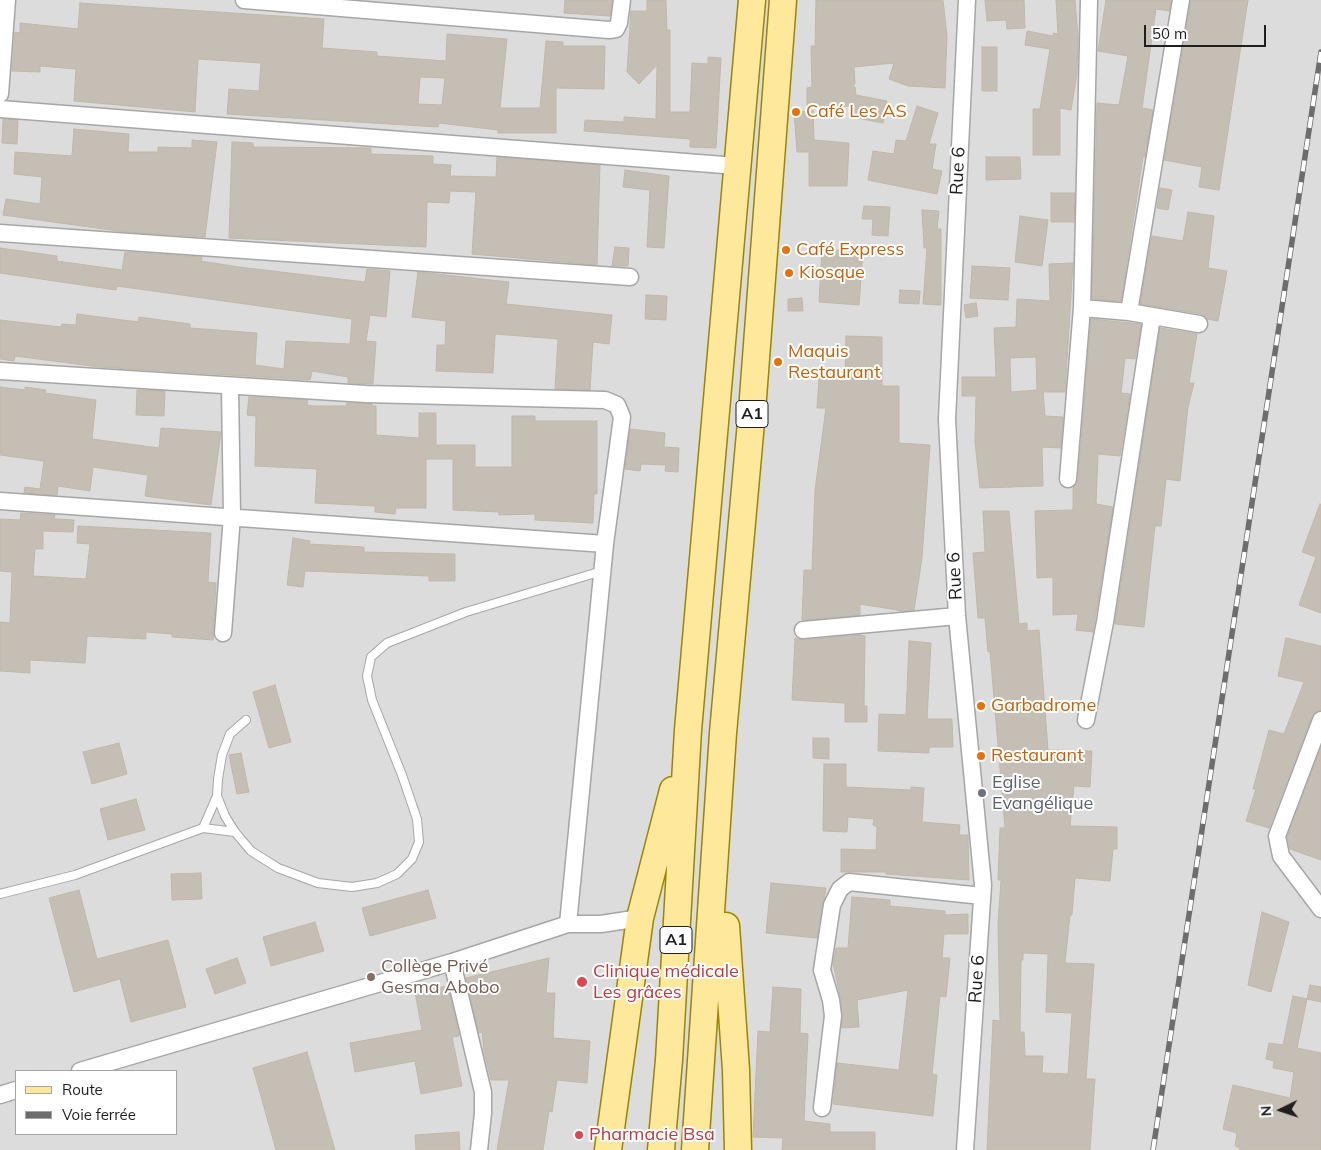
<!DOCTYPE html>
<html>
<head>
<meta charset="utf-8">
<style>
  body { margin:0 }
  #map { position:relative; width:1321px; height:1150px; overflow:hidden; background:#f0efe5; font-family:Mulish,sans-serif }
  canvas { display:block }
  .legend { position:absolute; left:15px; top:1070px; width:162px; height:65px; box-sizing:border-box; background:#fff; border:1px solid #a5a5a5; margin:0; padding:6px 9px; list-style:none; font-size:15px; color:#1f1f1f }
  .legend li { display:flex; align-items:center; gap:10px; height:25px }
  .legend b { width:25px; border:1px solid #a5a5a5 }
  .north { position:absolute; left:1256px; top:1085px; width:50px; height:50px; -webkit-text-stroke:4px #fff; paint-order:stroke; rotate:266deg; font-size:14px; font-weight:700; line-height:20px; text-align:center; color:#1f1f1f }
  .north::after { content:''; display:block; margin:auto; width:18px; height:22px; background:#1f1f1f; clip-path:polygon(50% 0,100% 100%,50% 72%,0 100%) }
  .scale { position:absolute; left:1144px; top:25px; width:122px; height:22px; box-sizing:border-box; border:2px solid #1f1f1f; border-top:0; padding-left:6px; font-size:15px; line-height:18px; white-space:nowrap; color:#1f1f1f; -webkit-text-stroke:4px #fff; paint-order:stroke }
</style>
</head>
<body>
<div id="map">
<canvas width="1321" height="1150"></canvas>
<ul class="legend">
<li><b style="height:6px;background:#fee89b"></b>Route</li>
<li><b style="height:6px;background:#6d6d6d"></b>Voie ferrée</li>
</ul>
<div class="north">N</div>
<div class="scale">50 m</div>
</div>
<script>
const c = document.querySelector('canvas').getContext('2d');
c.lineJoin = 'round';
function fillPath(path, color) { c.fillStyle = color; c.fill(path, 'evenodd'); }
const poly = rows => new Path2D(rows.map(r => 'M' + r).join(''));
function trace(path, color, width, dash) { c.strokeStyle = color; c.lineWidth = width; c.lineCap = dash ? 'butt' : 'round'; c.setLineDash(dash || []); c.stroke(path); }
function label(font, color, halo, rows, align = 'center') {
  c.font = font + ' Mulish,sans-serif'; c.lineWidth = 4; c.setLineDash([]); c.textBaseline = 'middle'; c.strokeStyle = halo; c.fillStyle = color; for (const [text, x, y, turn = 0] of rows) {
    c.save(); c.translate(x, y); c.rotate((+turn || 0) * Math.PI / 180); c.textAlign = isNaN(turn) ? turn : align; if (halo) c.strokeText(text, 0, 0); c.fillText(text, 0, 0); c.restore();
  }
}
fillPath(poly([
  [0,0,1321,0,1321,1150,0,1150],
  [16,1071,176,1071,176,1134,16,1134]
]), '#dddcdc');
const building = poly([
  [565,0,612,0,610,16,564,13,565,0],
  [647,0,666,0,667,30,670,30,670,112,690,112,692,63,708,64,708,57,721,58,716,148,690,147,690,139,584,131,585,120,624,122,624,117,656,119,657,65,639,84,627,72,631,11,647,11,647,0],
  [816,0,943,0,947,36,945,88,908,86,889,79,894,63,854,67,855,84,853,86,855,87,856,97,856,95,887,101,883,123,852,117,854,106,807,107,807,88,812,87,811,46,815,46,816,0],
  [985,0,1024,0,1025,28,1007,29,1006,20,987,21,985,0],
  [1056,0,1075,0,1078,37,1077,74,1071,110,1060,108,1060,155,1033,155,1033,109,1040,109,1050,49,1025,45,1027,31,1053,36,1053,33,1058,34,1056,0],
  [1106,0,1171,0,1169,11,1156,9,1142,108,1153,110,1145,157,1143,157,1121,301,1092,299,1097,103,1119,105,1128,56,1098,51,1106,0],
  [1191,0,1248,0,1219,190,1199,187,1202,167,1164,160,1191,0],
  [80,3,324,19,322,48,377,52,377,56,446,61,447,34,507,39,500,108,540,108,546,41,563,42,563,46,605,46,604,89,556,88,556,133,498,133,498,130,439,123,438,127,227,114,229,89,259,91,261,63,198,59,195,112,74,101,76,69,40,66,40,72,12,71,15,32,20,33,20,23,78,29,80,3],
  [420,77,445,78,442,105,418,104,420,77],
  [982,47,997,47,997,91,982,91,982,47],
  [917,106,938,113,929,144,936,144,932,169,942,171,937,194,868,180,873,151,894,154,896,140,906,141,917,106],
  [813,111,814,140,849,143,847,186,809,186,809,152,797,152,794,112,813,111],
  [3,119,18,120,17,144,2,143,3,119],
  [74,129,129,134,128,152,158,152,158,147,192,148,192,140,217,142,205,237,125,232,3,215,6,199,40,204,42,177,14,174,15,152,72,156,74,129],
  [232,142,253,143,253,147,371,148,371,154,433,156,433,164,451,165,450,176,496,177,497,157,600,165,597,265,472,254,476,192,450,191,449,203,427,202,426,247,229,238,232,142],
  [986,157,1020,157,1021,179,986,180,986,157],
  [625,170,669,176,664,248,647,247,650,190,623,187,625,170],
  [1160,188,1172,190,1168,210,1157,208,1160,188],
  [1051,193,1075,193,1074,222,1051,222,1051,193],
  [864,206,890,207,888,236,872,235,873,219,862,219,864,206],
  [922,210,939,211,937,229,941,229,941,305,923,304,927,248,924,248,922,210],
  [1188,212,1214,216,1208,268,1227,271,1218,321,1207,319,1201,314,1140,304,1152,236,1183,241,1188,212],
  [1020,216,1048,220,1042,266,1015,262,1020,216],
  [615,247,629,248,628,266,612,266,615,247],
  [0,248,57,256,57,261,122,270,125,252,202,257,201,261,239,267,365,282,367,269,390,271,386,317,370,315,366,341,376,342,373,384,348,383,348,377,312,371,310,380,99,367,15,356,14,361,0,359,0,320,61,327,62,324,76,325,77,314,138,322,139,317,190,324,190,328,257,333,255,365,284,369,286,341,350,344,352,319,117,286,116,290,0,273,0,248],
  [822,249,863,252,859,305,819,302,822,249],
  [1073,263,1065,392,1043,392,1045,416,1063,417,1061,448,1042,447,1043,486,980,488,975,442,976,396,962,396,962,377,996,377,994,328,1016,327,1017,299,1050,301,1049,264,1073,263],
  [1036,357,1037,390,1011,392,1010,358,1036,357],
  [972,266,1010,268,1008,300,970,298,972,266],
  [418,272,509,282,506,304,612,315,609,344,593,342,590,390,555,389,558,339,495,334,493,373,436,371,437,345,445,345,446,321,412,317,418,272],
  [900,290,920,291,919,304,899,303,900,290],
  [646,295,667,296,666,320,645,319,646,295],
  [802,298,803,311,788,311,788,299,802,298],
  [976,303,978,316,966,318,964,305,976,303],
  [1091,319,1141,324,1135,359,1125,358,1121,393,1130,394,1120,456,1098,454,1096,504,1113,507,1093,632,1076,630,1078,614,1053,615,1053,577,1037,578,1035,511,1073,510,1073,488,1078,480,1091,319],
  [1160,328,1197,334,1189,383,1194,383,1188,407,1180,481,1166,479,1161,526,1155,526,1144,627,1115,624,1160,328],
  [846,336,882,337,882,386,899,386,899,443,930,445,922,558,914,610,903,611,860,604,860,615,802,620,804,570,812,570,815,490,826,408,817,408,819,378,845,381,846,336],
  [0,387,25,390,25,387,46,390,45,393,96,400,92,439,159,448,161,428,221,432,211,505,145,496,148,475,93,467,90,491,58,486,57,495,24,493,25,487,40,489,44,461,0,455,0,387],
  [137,390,165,391,164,416,136,415,137,390],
  [249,397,308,400,307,405,314,406,346,406,347,403,372,404,372,406,376,406,376,435,419,438,419,413,436,413,436,445,475,445,475,467,512,467,512,416,535,416,535,421,597,421,597,494,594,494,593,523,535,520,535,514,499,515,499,512,453,510,453,459,426,459,426,508,396,508,395,514,375,512,375,506,315,503,317,469,255,466,256,416,247,415,249,397],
  [630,429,665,433,664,447,679,448,678,472,665,471,666,465,641,464,640,471,625,469,630,429],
  [1320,504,1321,505,1321,613,1299,605,1316,557,1302,552,1320,504],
  [983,511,1009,511,1019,624,1027,623,1027,631,1039,630,1048,750,1092,751,1090,787,1074,786,1070,826,1117,827,1117,849,1113,849,1110,881,1075,878,1072,915,1070,915,1065,963,1094,964,1086,1079,1095,1079,1090,1150,987,1150,993,1020,1000,1021,998,924,1001,880,998,880,1000,828,1005,828,990,651,988,652,985,618,978,618,973,553,985,552,983,511],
  [1023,953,1048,954,1046,1012,1072,1013,1068,1074,1042,1073,1043,1056,1025,1056,1024,1032,1020,1032,1021,960,1023,960,1023,953],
  [21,513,55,515,54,519,74,520,73,532,43,531,43,549,35,549,33,576,86,579,90,544,77,543,78,526,211,533,208,582,216,583,213,640,172,637,172,634,146,632,146,639,87,636,85,663,30,660,30,673,0,671,0,622,10,623,12,572,0,571,0,519,20,520,21,513],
  [293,538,310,541,309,544,364,547,364,552,455,554,455,581,429,581,429,576,305,571,303,587,287,585,293,538],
  [860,635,865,636,864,706,867,706,867,722,845,722,845,703,792,700,795,638,804,640,860,635],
  [1286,638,1321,646,1321,710,1315,712,1312,716,1269,828,1246,821,1256,789,1253,789,1269,730,1284,734,1304,682,1278,676,1286,638],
  [909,641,931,643,927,719,952,719,953,747,929,747,929,753,878,751,879,714,906,715,909,641],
  [275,685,291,742,269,748,253,692,275,685],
  [813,738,829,738,829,759,813,758,813,738],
  [119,743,127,774,92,784,83,752,119,743],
  [1321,748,1321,860,1290,849,1287,837,1321,748],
  [241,753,249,792,237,794,229,755,241,753],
  [824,764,846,764,846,787,911,790,911,787,924,788,922,822,960,825,959,835,968,835,969,880,886,874,886,872,841,872,841,849,876,850,877,827,873,825,874,819,848,817,847,832,823,831,824,764],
  [136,799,145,830,108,840,100,809,136,799],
  [201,873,202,899,172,900,171,874,201,873],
  [771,883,826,888,817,938,766,933,771,883],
  [79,890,97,959,168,940,186,1007,131,1022,120,979,74,992,49,898,79,890],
  [428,890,436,918,370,936,362,908,428,890],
  [852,897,890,900,890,906,945,911,945,915,968,914,968,934,944,934,942,958,950,958,946,997,940,996,932,1074,937,1075,933,1116,833,1104,837,1063,899,1070,908,990,857,1000,859,1027,842,1028,841,999,833,964,836,948,848,948,852,897],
  [1262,912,1289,922,1271,992,1248,985,1262,912],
  [315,922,324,951,271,966,263,937,315,922],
  [237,958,246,983,215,994,206,969,237,958],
  [549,958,546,993,555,993,553,1038,590,1041,587,1083,557,1080,552,1112,549,1111,543,1150,497,1150,509,1080,491,1080,484,1051,482,1032,479,1033,466,978,549,958],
  [1310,985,1321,987,1321,1002,1307,999,1310,985],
  [448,986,459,1036,452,1037,462,1086,421,1094,415,1061,355,1072,350,1043,422,1030,415,992,448,986],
  [773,987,801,989,800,1033,808,1034,804,1121,830,1124,830,1132,875,1132,875,1150,782,1150,783,1138,753,1137,758,1031,770,1032,773,987],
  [1293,996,1307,999,1297,1048,1321,1053,1321,1150,1239,1150,1240,1148,1235,1146,1237,1133,1223,1129,1233,1085,1290,1098,1294,1072,1273,1068,1274,1061,1266,1059,1269,1043,1283,1045,1293,996],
  [307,1052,335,1150,276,1150,253,1068,307,1052],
  [459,1132,460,1150,416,1150,415,1135,459,1132]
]);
fillPath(building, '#c5beb4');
trace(building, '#c2b8a7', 1);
const service = poly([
  [246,720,230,734,222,755,218,779,217,796,225,816,235,832,251,851,278,868,318,883,352,887,377,883,397,874,412,859,419,842,417,819,402,775,372,700,367,676,371,657,387,643,466,612,602,571],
  [203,828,217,796],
  [0,894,75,875,203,828,235,832]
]);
const minor = poly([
  [244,0,609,30,616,29,619,23,622,0],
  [0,94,7,0],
  [0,109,737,166],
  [0,233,630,277],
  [1082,308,1129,312,1199,324],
  [1129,312,1181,0],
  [0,371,366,394,605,400,617,405,622,417,605,544,568,924],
  [1068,479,1082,308,1089,0],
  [0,501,605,544],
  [803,630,957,616],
  [223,633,232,516,230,387],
  [1086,720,1105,622,1152,317],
  [1321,720,1277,836,1281,856,1321,909],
  [452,962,483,1092,483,1113,479,1150],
  [80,1071,452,962,568,924,601,924,640,918],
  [0,1095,16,1090],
  [822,1108,833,1016,831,1000,822,970,832,905,840,889,849,882,982,896],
  [965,1150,983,885,957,616,947,419,967,0]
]);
const primary = poly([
  [726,926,736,1070,738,1150],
  [608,1150,640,918,673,790],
  [661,1150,669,1060,688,730,752,0],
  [695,1150,723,733,752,411,783,0]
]);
trace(service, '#a6a6a6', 10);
trace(minor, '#a6a6a6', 19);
trace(primary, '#9a8600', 29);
trace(service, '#fff', 8);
trace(minor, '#fff', 16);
trace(primary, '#fee89b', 26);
const rail = poly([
  [1153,1150,1321,52]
]);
trace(rail, '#6d6d6d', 5.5);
trace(rail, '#fff', 4, [11]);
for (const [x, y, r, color] of [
  [796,112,5,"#e8710a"],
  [786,250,5,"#e8710a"],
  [789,273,5,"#e8710a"],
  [778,362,5,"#e8710a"],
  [981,706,5,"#e8710a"],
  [981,756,5,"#e8710a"],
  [982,793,5,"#6b7280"],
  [371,977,5,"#8d6e63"],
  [582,982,6,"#e0444e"],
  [579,1135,5,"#e0444e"]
]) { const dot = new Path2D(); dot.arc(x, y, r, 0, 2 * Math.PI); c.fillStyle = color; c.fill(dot); trace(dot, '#fff', 2); }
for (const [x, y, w] of [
  [752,414,32],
  [676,940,32]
]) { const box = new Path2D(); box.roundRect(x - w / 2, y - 13.5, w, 27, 4); c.fillStyle = '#fff'; c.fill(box); trace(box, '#1f1f1f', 1); }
label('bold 16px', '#1f1f1f', null, [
  ["A1",752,414],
  ["A1",676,940]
]);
label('18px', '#c56008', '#fff', [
  ["Café Les AS",806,112],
  ["Café Express",796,250],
  ["Kiosque",799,273],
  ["Maquis",788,352],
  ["Restaurant",788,373],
  ["Garbadrome",991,706],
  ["Restaurant",991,756]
], 'left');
label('18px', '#1f1f1f', '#fff', [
  ["Rue 6",958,171,-87],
  ["Rue 6",955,576,-93],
  ["Rue 6",977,979,-86]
]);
label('18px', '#5b616d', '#fff', [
  ["Eglise",992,783],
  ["Evangélique",992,804]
], 'left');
label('18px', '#785e54', '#fff', [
  ["Collège Privé",381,967],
  ["Gesma Abobo",381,988]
], 'left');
label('18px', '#be3a42', '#fff', [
  ["Clinique médicale",593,972],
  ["Les grâces",593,993],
  ["Pharmacie Bsa",589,1135]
], 'left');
</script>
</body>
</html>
